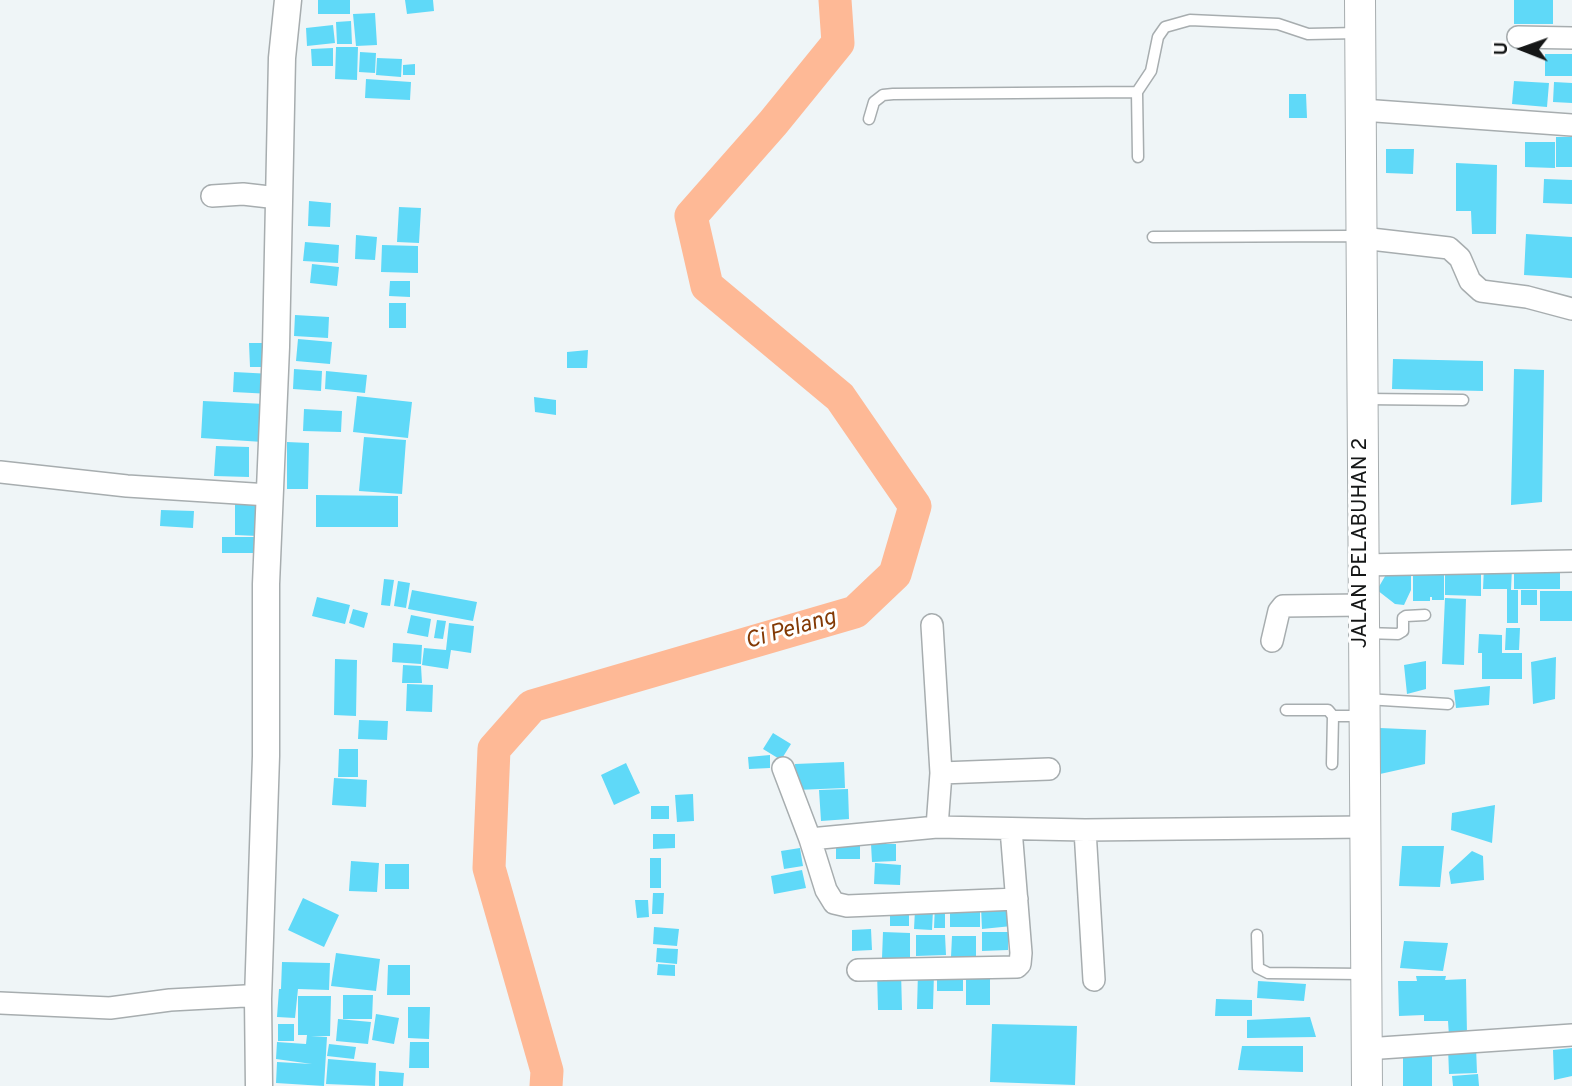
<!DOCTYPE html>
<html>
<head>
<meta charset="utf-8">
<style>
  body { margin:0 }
  #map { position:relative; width:1572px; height:1086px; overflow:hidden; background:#eff5f7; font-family:Overpass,sans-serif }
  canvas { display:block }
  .north { position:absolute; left:1488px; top:14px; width:70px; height:70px; -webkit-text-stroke:5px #fff; paint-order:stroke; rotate:271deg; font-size:19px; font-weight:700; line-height:28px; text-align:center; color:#151717 }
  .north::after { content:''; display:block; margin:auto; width:24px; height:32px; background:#151717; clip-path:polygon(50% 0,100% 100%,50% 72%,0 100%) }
</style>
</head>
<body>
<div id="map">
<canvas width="1572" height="1086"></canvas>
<div class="north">U</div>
</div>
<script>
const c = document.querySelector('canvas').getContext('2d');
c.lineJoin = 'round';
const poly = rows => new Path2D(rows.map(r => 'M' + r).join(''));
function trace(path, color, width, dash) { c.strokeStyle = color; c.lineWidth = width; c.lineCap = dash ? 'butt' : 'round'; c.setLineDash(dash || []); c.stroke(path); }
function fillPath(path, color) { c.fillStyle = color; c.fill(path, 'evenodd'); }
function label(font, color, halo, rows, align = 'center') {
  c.font = font + ' Overpass,sans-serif'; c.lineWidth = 6; c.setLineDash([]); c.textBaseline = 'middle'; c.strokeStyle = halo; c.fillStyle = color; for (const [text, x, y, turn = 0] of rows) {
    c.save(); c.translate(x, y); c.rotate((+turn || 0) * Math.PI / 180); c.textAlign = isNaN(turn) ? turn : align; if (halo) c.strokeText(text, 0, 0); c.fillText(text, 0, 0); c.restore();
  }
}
trace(poly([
  [546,1086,547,1071,489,868,494,749,532,706,855,612,895,574,915,506,840,397,707,286,691,216,773,123,838,43,835,0]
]), '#feb996', 33);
fillPath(poly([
  [318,0,350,0,350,14,318,14],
  [405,0,433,0,434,11,407,14],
  [1514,0,1553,0,1553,24,1514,24],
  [375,13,377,45,356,46,353,14],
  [351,21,352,44,337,44,336,22],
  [333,25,335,43,307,46,306,28],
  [336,47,358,47,357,80,335,79],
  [333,48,333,66,312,66,311,49],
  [360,52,376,53,375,73,359,72],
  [1545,54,1572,54,1572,76,1545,76],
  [377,58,402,59,401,77,376,75],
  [415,64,415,75,403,75,403,65],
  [366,79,411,82,410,100,365,98],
  [1514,81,1549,83,1547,107,1512,104],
  [1554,82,1572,83,1572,103,1553,102],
  [1289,94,1306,94,1307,118,1289,118],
  [1556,137,1572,137,1572,167,1556,167],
  [1525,142,1555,142,1555,168,1525,167],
  [1386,149,1414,149,1413,174,1386,173],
  [1456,163,1497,165,1496,234,1472,234,1471,211,1456,211],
  [1544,179,1572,180,1572,204,1543,203],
  [309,201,331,203,330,227,308,226],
  [399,207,421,208,419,243,397,242],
  [1526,234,1572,237,1572,278,1524,275],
  [356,235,377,237,375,260,355,259],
  [305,242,339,245,338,263,303,261],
  [382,245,418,246,418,273,381,272],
  [312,264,339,267,337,286,310,283],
  [390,281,410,281,410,297,389,296],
  [389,303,406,303,406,328,389,328],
  [295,315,329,317,328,338,294,336],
  [298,339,332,342,330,364,296,361],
  [249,343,272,343,273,367,250,367],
  [588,350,587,368,567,368,567,352],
  [1393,359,1483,361,1483,391,1392,389],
  [294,369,322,371,321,391,293,389],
  [1514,369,1544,370,1542,502,1511,505],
  [326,371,367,375,365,393,325,389],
  [234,372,272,374,271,394,233,392],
  [357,396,412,402,408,438,353,432],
  [534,397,556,400,556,415,535,412],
  [203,401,265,404,263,442,201,438],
  [304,409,342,411,341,432,303,431],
  [364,437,406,440,402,494,359,491],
  [287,442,309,443,308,489,287,489],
  [216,446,249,447,249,477,214,476],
  [316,495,398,496,398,527,316,527],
  [235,502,259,502,258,536,235,535],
  [161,510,194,511,193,528,160,526],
  [222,537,262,537,262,553,222,553],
  [1391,566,1411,567,1411,590,1404,605,1395,604,1377,590],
  [1445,567,1481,567,1481,596,1445,595],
  [1484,567,1512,568,1511,590,1518,590,1518,623,1507,623,1507,589,1483,589],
  [1514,567,1560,568,1560,589,1514,589],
  [1413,568,1444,568,1444,600,1432,600,1432,597,1430,597,1430,601,1413,601],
  [384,579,394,580,390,606,381,605],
  [398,581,410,583,406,608,394,606],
  [412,590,477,602,473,621,408,609],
  [1521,590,1537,590,1537,605,1521,605],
  [1540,591,1572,591,1572,621,1540,621],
  [317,597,350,605,345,624,312,616],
  [1445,598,1466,599,1464,665,1442,664],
  [353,609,368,613,364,628,349,623],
  [411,615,431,619,428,637,407,633],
  [437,620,446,621,443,639,434,638],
  [449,623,474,626,471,653,451,650,448,669,422,665,424,648,446,650],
  [1506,628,1520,628,1519,650,1505,650],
  [1479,634,1502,635,1502,653,1522,653,1522,679,1482,679,1482,653,1478,653],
  [393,643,422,645,421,664,392,662],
  [1556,657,1555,699,1533,704,1531,662],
  [335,659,357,660,356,716,334,715],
  [1426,661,1426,689,1407,694,1404,665],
  [403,665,421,666,422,683,402,683],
  [407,684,433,685,432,712,406,711],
  [1490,686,1489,705,1456,708,1454,690],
  [359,720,388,721,387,740,358,739],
  [1380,728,1426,730,1425,764,1380,774],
  [773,733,791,744,781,760,763,749],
  [339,749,358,749,358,777,338,777],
  [770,755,770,768,749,769,748,757],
  [844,762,845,788,796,790,795,764],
  [626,763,640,793,614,805,601,775],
  [334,778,367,780,366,807,332,805],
  [848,789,849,819,821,821,819,790],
  [693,794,694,821,677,822,675,795],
  [1495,805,1492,843,1451,830,1452,813],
  [651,806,669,806,669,819,651,819],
  [653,834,675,834,675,848,653,849],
  [836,842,860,842,860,859,836,859],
  [871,844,896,844,896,861,872,862],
  [1402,846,1444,846,1440,887,1399,886],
  [800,848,803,866,784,869,781,851],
  [1472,851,1483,856,1484,880,1451,884,1449,872],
  [650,858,661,858,661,888,650,888],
  [351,861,379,863,377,892,349,891],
  [875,863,901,865,900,885,874,884],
  [385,864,409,864,409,889,385,889],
  [802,870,806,888,774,894,771,876],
  [653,893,664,893,663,914,652,914],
  [303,898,339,915,324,947,288,930],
  [635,900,648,900,649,917,637,918],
  [935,905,945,906,945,928,934,928],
  [950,907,980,907,980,927,950,927],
  [981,907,1012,909,1012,926,982,929],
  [915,910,933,910,932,930,914,929],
  [890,911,909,912,909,926,890,926],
  [654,927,679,929,677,946,653,944],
  [871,929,872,950,852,951,852,930],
  [883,932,910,933,910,959,882,958],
  [982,932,1008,932,1008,950,982,951],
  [916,935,945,935,946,955,916,956],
  [952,936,976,936,976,957,951,957],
  [1404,941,1448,943,1443,971,1400,968],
  [657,948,678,949,677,964,656,962],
  [336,953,380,959,376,991,331,986],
  [282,962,330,963,329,990,298,989,295,1018,277,1017,279,989,281,989],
  [658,964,675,965,675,976,657,975],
  [388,965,410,965,410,995,387,995],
  [877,971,901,971,902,1010,878,1010],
  [918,972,934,973,933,1009,917,1009],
  [966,972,990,972,990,1005,966,1005],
  [937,974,963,974,963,991,937,991],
  [1416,976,1446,976,1445,980,1466,979,1467,1035,1449,1036,1448,1021,1424,1021,1424,1015,1399,1016,1398,981,1417,981],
  [1258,981,1306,984,1304,1001,1257,998],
  [343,995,373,995,372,1019,343,1019],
  [298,996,331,996,330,1036,311,1036,327,1037,324,1086,276,1083,277,1062,312,1064,276,1059,277,1042,306,1044,307,1035,298,1035],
  [1216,999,1252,1000,1252,1016,1215,1016],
  [408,1007,430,1007,429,1039,408,1038],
  [376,1014,399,1018,394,1044,372,1040],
  [1310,1017,1316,1037,1247,1038,1247,1020],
  [338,1019,371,1022,368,1044,336,1041],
  [278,1024,294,1024,294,1041,278,1041],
  [992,1024,1077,1026,1075,1085,990,1082],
  [410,1042,429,1042,429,1068,409,1068],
  [329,1044,356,1047,354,1059,327,1056],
  [1242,1046,1303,1046,1303,1072,1238,1070],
  [1476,1046,1477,1073,1449,1074,1448,1047],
  [1572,1048,1572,1076,1554,1080,1553,1050],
  [1403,1055,1432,1055,1432,1086,1403,1086],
  [328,1059,376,1063,375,1086,326,1084],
  [379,1071,404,1073,403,1086,379,1086],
  [1478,1074,1479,1086,1453,1086,1452,1076]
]), '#5fd9f8');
const service = poly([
  [869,119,874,102,883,95,893,94,1137,92],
  [1138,157,1137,92,1151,71,1158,37,1165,27,1190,20,1278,24,1308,34,1358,33],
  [1153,237,1347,236,1360,238],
  [1364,399,1463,400],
  [1365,633,1398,634,1403,631,1403,618,1406,616,1425,615],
  [1366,699,1448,704],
  [1286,710,1328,710,1333,716,1364,716],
  [1332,764,1333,716],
  [1257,935,1258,968,1268,973,1363,974]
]);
const minor = poly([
  [1518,37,1572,38],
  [1362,110,1572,125],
  [212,196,243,194,278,198],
  [1362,238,1449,248,1460,258,1470,281,1481,291,1527,297,1572,309],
  [0,472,127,486,269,495],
  [1362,565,1572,561],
  [932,625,941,773,937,827,1085,830,1366,827],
  [1272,641,1279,611,1283,606,1362,605],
  [783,768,810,839,826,890,834,903,847,906,1017,899],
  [941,773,1049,769],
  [1085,830,1094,980],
  [810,839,937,827],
  [858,970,1017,967,1020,964,1021,953,1011,829],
  [0,1003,110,1008,170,1000,245,996,258,999],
  [1366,1049,1572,1035]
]);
const tertiary = poly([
  [259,1086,258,999,266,756,266,584,276,347,282,58,288,0]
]);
const secondary = poly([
  [1360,0,1367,1086]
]);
trace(service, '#a7adaf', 13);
trace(minor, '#a7adaf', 24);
trace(tertiary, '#a7adaf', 29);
trace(secondary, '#a7adaf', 32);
trace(service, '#fff', 10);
trace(minor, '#fff', 21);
trace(tertiary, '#fff', 26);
trace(secondary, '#fff', 30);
label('21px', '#151717', '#fff', [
  ["JALAN PELABUHAN 2",1362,543,-90]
]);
label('italic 23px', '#833904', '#fff', [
  ["Ci Pelang",791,631,-16]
]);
</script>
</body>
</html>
